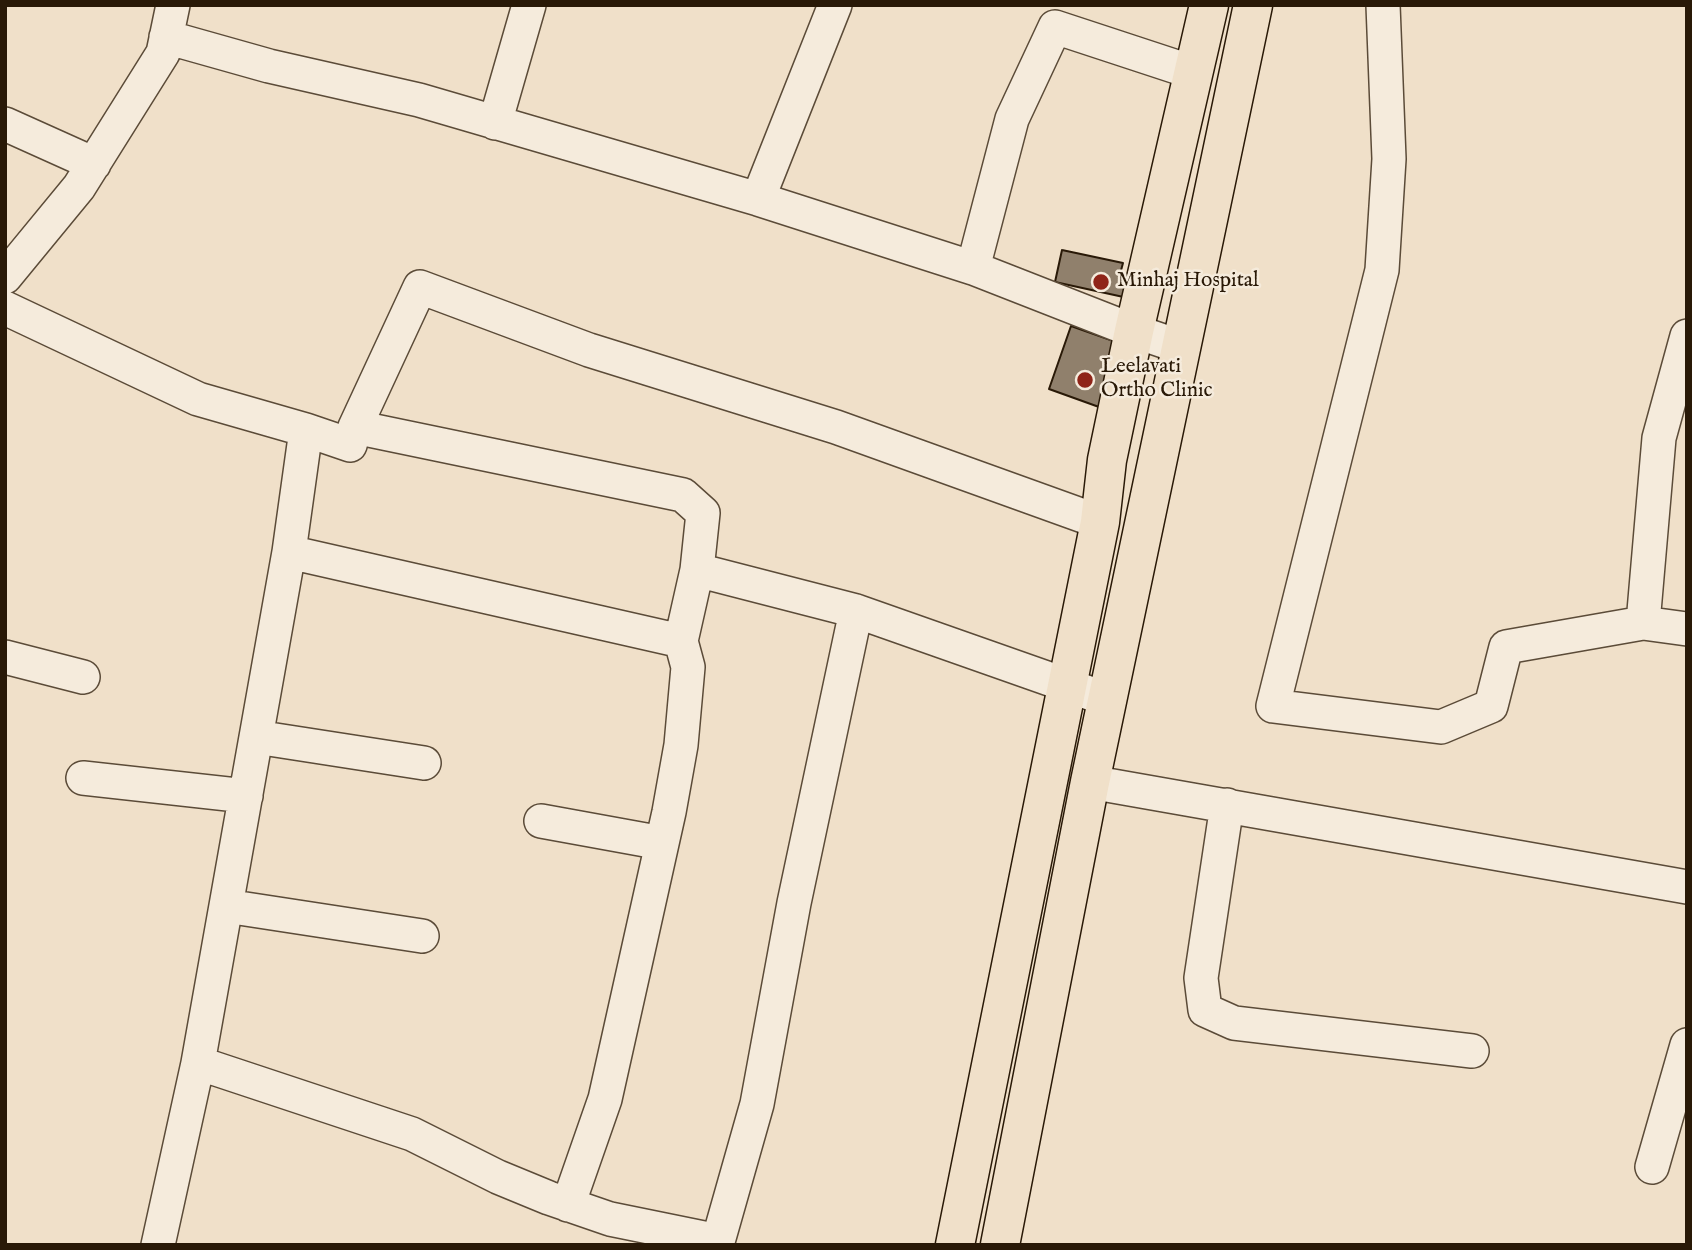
<!DOCTYPE html>
<html>
<head>
<meta charset="utf-8">
<style>
  body { margin:0 }
  #map { position:relative; width:1692px; height:1250px; overflow:hidden; background:#f0e0c9; font-family:"IM FELL English",serif }
  canvas { display:block }
  .frame { position:absolute; inset:0; border:7px solid #291907; pointer-events:none }
</style>
</head>
<body>
<div id="map">
<canvas width="1692" height="1250"></canvas>
<div class="frame"></div>
</div>
<script>
const c = document.querySelector('canvas').getContext('2d');
c.lineJoin = 'round';
function fillPath(path, color) { c.fillStyle = color; c.fill(path, 'evenodd'); }
const poly = rows => new Path2D(rows.map(r => 'M' + r).join(''));
function trace(path, color, width, dash) { c.strokeStyle = color; c.lineWidth = width; c.lineCap = dash ? 'butt' : 'round'; c.setLineDash(dash || []); c.stroke(path); }
function label(font, color, halo, rows, align = 'center') {
  c.font = font + ' "IM FELL English",serif'; c.lineWidth = 5; c.setLineDash([]); c.textBaseline = 'middle'; c.strokeStyle = halo; c.fillStyle = color; for (const [text, x, y, turn = 0] of rows) {
    c.save(); c.translate(x, y); c.rotate((+turn || 0) * Math.PI / 180); c.textAlign = isNaN(turn) ? turn : align; if (halo) c.strokeText(text, 0, 0); c.fillText(text, 0, 0); c.restore();
  }
}
const building = poly([
  [1062,250,1123,263,1119,278,1132,280,1128,298,1055,282,1062,250],
  [1071,326,1122,344,1099,407,1049,389,1071,326]
]);
fillPath(building, '#90806c');
trace(building, '#291907', 2);
const minor = poly([
  [1383,5,1389,159,1382,270,1273,706,1441,727,1491,706,1506,647,1643,623,1687,629],
  [166,37,269,66,419,100,758,199,973,268,1134,331,1181,347],
  [495,123,529,5],
  [5,124,94,164],
  [758,199,835,5],
  [973,268,1012,119,1055,27,1195,73],
  [5,277,79,187,163,53,173,5],
  [5,308,198,399,306,430],
  [355,427,683,495,703,513,697,570],
  [289,552,306,430,350,445,355,427,420,287,589,350,836,427,1100,522],
  [1643,623,1659,438,1687,336],
  [5,657,83,677],
  [256,737,424,763],
  [83,778,246,796],
  [1090,782,1687,887],
  [1227,805,1201,978,1205,1010,1234,1023,1472,1051],
  [541,821,662,843],
  [226,906,422,936],
  [1652,1167,1687,1045],
  [568,1205,605,1099,669,812,681,745,688,667,681,641],
  [718,1241,610,1219,549,1198,498,1177,412,1134,198,1063,289,552,681,641,697,570,856,611],
  [158,1245,198,1063],
  [717,1245,757,1104,794,903,856,611,1109,700]
]);
const major = poly([
  [955,1245,1100,522,1107,460,1134,331,1209,5],
  [1000,1245,1090,782,1253,5]
]);
trace(minor, '#5b4b38', 36);
trace(major, '#291907', 41);
trace(minor, '#f5ebdc', 33);
trace(major, '#f0e0c9', 38);
for (const [x, y, r, color] of [
  [1101,282,9,"#8f2418"],
  [1085,380,9,"#8f2418"]
]) { const dot = new Path2D(); dot.arc(x, y, r, 0, 2 * Math.PI); c.fillStyle = color; c.fill(dot); trace(dot, '#f5ebdc', 2.5); }
label('21px', '#291907', '#f5ebdc', [
  ["Minhaj Hospital",1117,282],
  ["Leelavati",1101,368],
  ["Ortho Clinic",1101,392]
], 'left');
</script>
</body>
</html>
